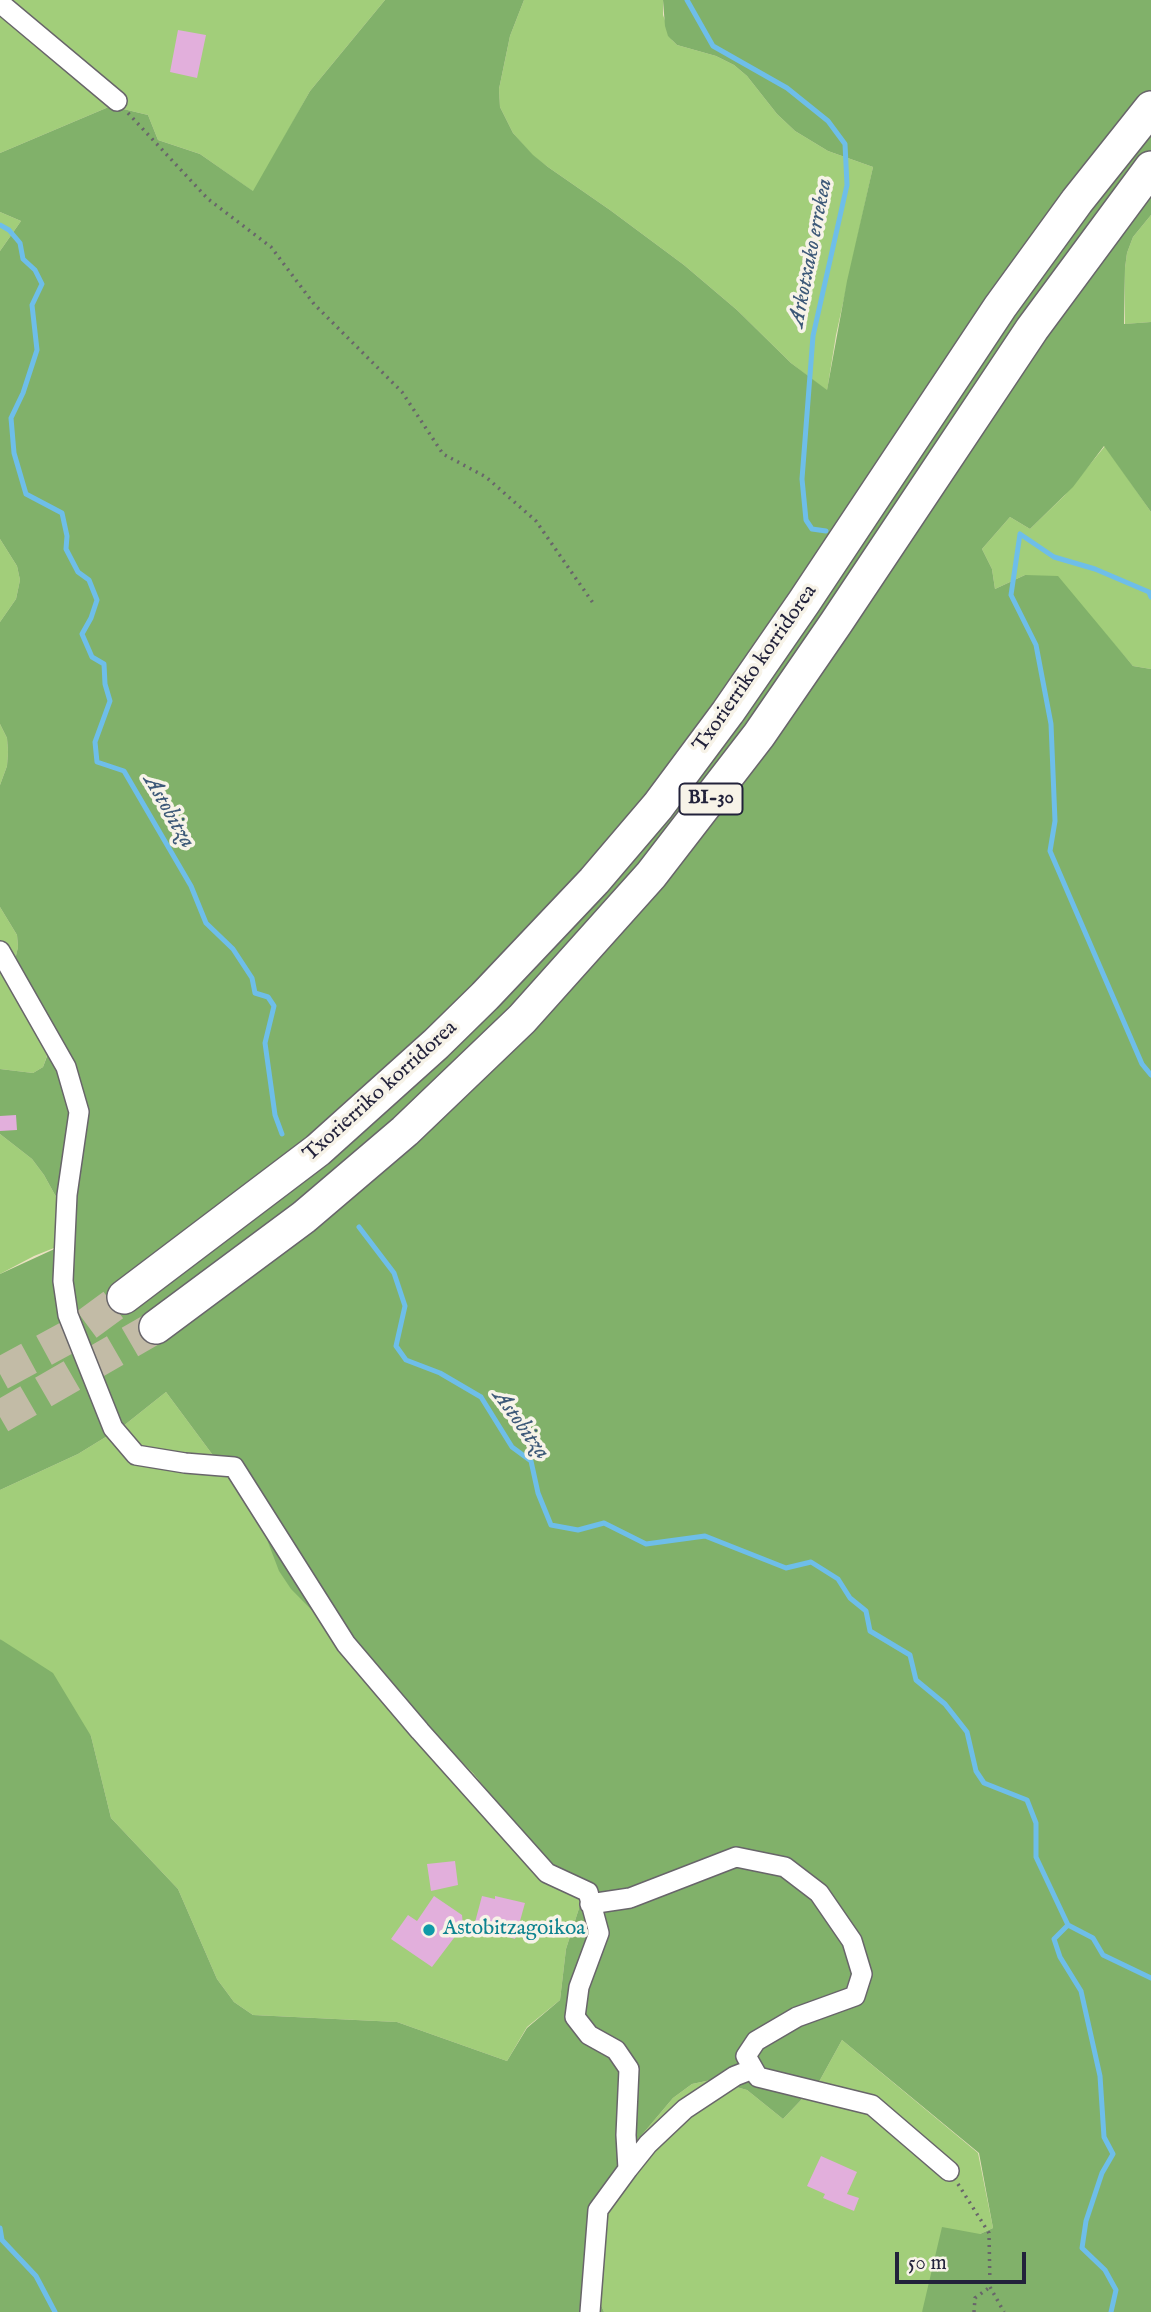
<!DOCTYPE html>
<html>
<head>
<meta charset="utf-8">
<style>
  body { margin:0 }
  #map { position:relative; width:1151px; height:2312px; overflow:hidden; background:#eae1c1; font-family:"IM FELL English",serif }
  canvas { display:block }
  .scale { position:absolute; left:895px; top:2252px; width:131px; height:32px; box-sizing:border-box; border:4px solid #22223b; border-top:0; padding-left:9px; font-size:21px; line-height:24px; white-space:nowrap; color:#22223b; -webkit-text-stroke:5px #f7f3e8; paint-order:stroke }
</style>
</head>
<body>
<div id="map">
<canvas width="1151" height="2312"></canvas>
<div class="scale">50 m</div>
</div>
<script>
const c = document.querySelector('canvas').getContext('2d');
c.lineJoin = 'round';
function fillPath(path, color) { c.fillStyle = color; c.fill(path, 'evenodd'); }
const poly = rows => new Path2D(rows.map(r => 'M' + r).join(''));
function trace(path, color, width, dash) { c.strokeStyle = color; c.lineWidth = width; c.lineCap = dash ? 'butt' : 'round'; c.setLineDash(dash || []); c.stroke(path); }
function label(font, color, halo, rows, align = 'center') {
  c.font = font + ' "IM FELL English",serif'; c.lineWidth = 7; c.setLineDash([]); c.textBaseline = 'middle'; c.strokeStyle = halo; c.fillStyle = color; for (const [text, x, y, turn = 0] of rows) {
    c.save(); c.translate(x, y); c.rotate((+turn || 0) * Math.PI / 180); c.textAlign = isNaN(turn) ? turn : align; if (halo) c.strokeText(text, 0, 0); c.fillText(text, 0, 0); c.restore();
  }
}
fillPath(poly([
  [0,0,385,0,310,91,254,192,200,154,158,140,148,115,111,106,0,153],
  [524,0,663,0,663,15,672,40,677,45,716,56,734,65,747,76,777,114,795,131,828,151,873,167,836,335,827,391,791,363,737,310,684,265,610,210,548,167,533,156,513,133,500,107,499,89,510,36],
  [0,212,21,221,0,251],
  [1151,215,1151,322,1125,324,1125,268,1127,253,1133,237],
  [1105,446,1151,512,1151,669,1133,666,1096,623,1025,575,995,589,992,569,982,549,1010,517,1030,529,1064,496],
  [0,539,17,566,20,580,16,599,0,622],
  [0,724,7,738,8,752,7,766,0,785],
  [0,907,17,935,18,947,15,960,49,1050,43,1067,33,1073,0,1069],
  [0,1134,32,1159,44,1175,60,1204,74,1240,34,1256,0,1274],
  [166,1392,258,1516,473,1773,554,1875,581,1902,566,1949,560,2000,527,2027,507,2061,397,2022,253,2015,234,2002,217,1979,178,1889,111,1818,91,1736,0,1639,0,1490,78,1454,122,1427],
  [842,2040,978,2153,993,2228,980,2234,922,2312,604,2312,588,2275,585,2240,590,2216,635,2143,673,2098,692,2084,711,2080,747,2090,783,2119,820,2080]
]), '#a2ce7a');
fillPath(poly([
  [385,0,524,0,510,36,499,89,500,107,513,133,533,155,548,167,610,210,684,265,737,310,791,363,827,390,847,281,873,167,828,151,795,131,777,114,747,76,734,65,716,56,677,45,668,36,665,26,663,0,1151,0,1151,215,1133,237,1127,253,1125,268,1124,324,1151,322,1151,512,1104,446,1073,487,1030,529,1010,517,982,549,992,569,995,589,1025,575,1058,576,1133,666,1151,669,1151,2312,922,2312,942,2227,980,2234,993,2228,979,2153,842,2040,820,2080,783,2119,747,2090,711,2080,692,2084,673,2098,635,2143,590,2216,585,2240,588,2275,604,2312,0,2312,0,1639,53,1673,91,1736,111,1818,178,1889,217,1979,234,2002,253,2015,397,2022,507,2061,527,2028,560,2000,566,1949,581,1902,554,1875,473,1773,291,1589,279,1571,258,1516,166,1392,122,1427,78,1454,0,1490,0,1274,74,1240,60,1204,44,1175,32,1159,0,1134,0,1069,33,1073,43,1067,49,1051,15,960,18,947,17,935,0,907,0,785,7,766,8,752,7,738,0,724,0,622,16,599,20,580,17,566,0,539,0,251,21,221,0,212,0,153,111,106,148,115,158,140,200,154,253,191,310,91]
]), '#81b16a');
trace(poly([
  [687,0,713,46,787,88,828,121,845,144,847,185,813,336,802,479,806,520,812,529,826,531],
  [0,225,9,230,20,243,23,259,35,270,42,284,32,305,37,350,23,393,11,418,14,453,26,494,62,513,67,536,66,549,78,572,89,580,97,600,91,618,82,634,92,657,104,664,105,684,110,701,95,742,97,762,124,771,191,886,206,923,233,949,252,978,255,993,268,997,274,1006,265,1043,275,1115,282,1134],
  [1151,597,1149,592,1095,569,1054,557,1020,534,1011,595,1036,645,1051,724,1055,821,1050,851,1142,1064,1151,1075],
  [359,1227,394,1273,405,1306,396,1346,406,1360,440,1373,481,1397,512,1447,531,1461,538,1493,551,1525,578,1530,604,1523,646,1544,705,1536,786,1568,811,1562,838,1579,850,1598,866,1611,870,1631,910,1655,916,1680,945,1704,967,1732,976,1771,984,1783,1027,1800,1036,1823,1036,1857,1068,1925,1093,1938,1103,1955,1151,1978],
  [1068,1925,1054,1939,1060,1957,1081,1991,1100,2076,1104,2137,1113,2154,1102,2173,1086,2221,1082,2248,1105,2270,1116,2290,1111,2312],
  [0,2228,2,2240,36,2276,55,2312]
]), '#6ebee9', 5);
fillPath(poly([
  [178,30,206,35,197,78,170,72],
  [16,1115,17,1130,0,1131,0,1116],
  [455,1861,458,1885,431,1891,427,1864],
  [434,1896,462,1915,463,1926,432,1967,391,1939,408,1915,417,1921],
  [482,1896,495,1899,495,1896,525,1903,515,1939,474,1926],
  [821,2156,857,2172,847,2194,859,2198,854,2211,823,2198,825,2194,807,2186]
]), '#e2afdc');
trace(poly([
  [0,1374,74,1334,124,1297],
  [0,1417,156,1327]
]), '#c2bba6', 33, [33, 17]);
const minor = poly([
  [0,3,117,101],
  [0,951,66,1067,79,1112,67,1195,63,1281,68,1315,113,1428,136,1455,185,1463,234,1467,346,1644,420,1731,547,1873,588,1892,599,1933,579,1987,575,2017,589,2035,616,2050,629,2069,626,2135,628,2169,598,2210,590,2312],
  [590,1904,630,1898,736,1857,785,1867,819,1893,852,1941,862,1974,855,1996,797,2017,756,2041,746,2056,758,2077,872,2105,949,2171],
  [628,2169,648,2144,685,2109,735,2076,753,2069]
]);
const motorway = poly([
  [124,1297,318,1150,436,1044,485,996,594,881,658,806,728,712,804,602,1000,307,1077,201,1151,108],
  [156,1327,304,1217,405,1131,522,1019,651,875,759,735,836,623,1032,329,1151,168]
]);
trace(minor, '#68656a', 22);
trace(motorway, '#68656a', 36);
trace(poly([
  [128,113,208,199,271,247,314,304,402,392,443,454,486,477,536,521,593,603],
  [958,2184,989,2233,990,2287,1004,2312],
  [974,2312,975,2298,990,2287]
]), '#68656a', 3.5, [2, 5]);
trace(minor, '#fff', 19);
trace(motorway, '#fff', 33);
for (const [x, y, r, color] of [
  [429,1930,7,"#0f9aa8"]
]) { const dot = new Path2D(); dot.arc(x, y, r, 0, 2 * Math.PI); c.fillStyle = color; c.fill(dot); trace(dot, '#f7f3e8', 2.5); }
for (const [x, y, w] of [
  [711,799,63]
]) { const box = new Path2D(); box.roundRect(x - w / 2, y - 15.5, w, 31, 5); c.fillStyle = '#f7f3e8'; c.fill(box); trace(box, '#22223b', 2); }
label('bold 19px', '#22223b', null, [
  ["BI-30",711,799]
]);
label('21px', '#22223b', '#f7f3e8', [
  ["Txorierriko korridorea",756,669,-55],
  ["Txorierriko korridorea",381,1092,-42]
]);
label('21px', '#0d838f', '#f7f3e8', [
  ["Astobitzagoikoa",443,1930]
], 'left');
label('italic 23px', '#3d5978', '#f7f3e8', [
  ["Arkotxako errekea",812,253,-79],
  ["Astobitza",168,812,60],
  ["Astobitza",520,1425,54]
]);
</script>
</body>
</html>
